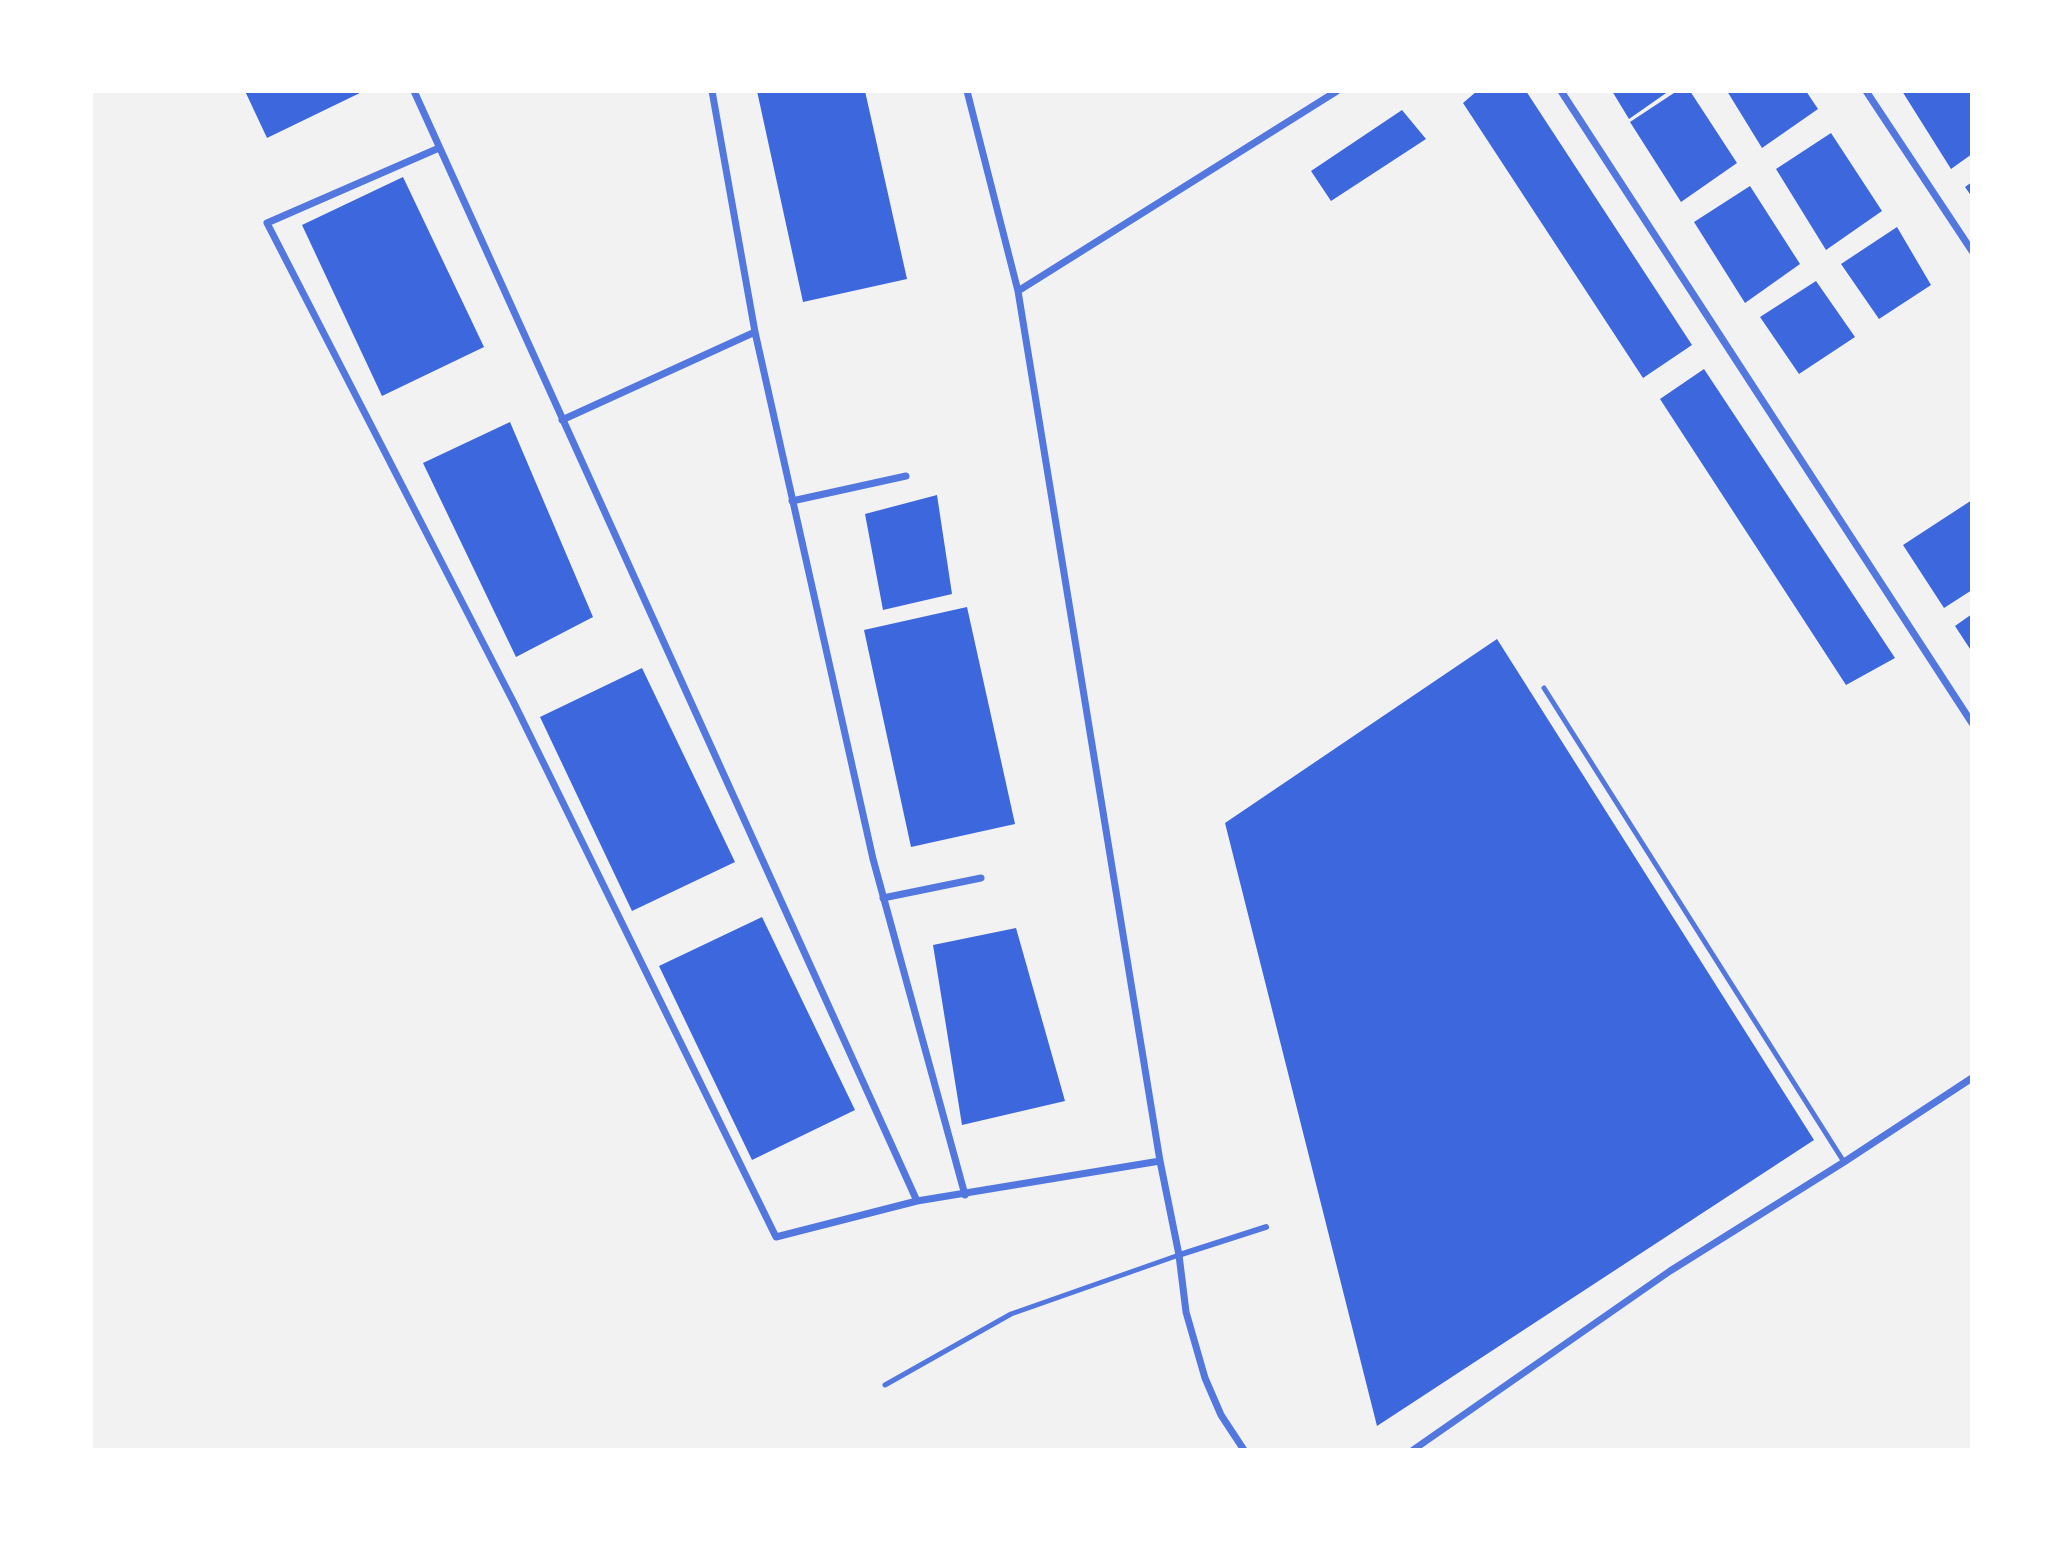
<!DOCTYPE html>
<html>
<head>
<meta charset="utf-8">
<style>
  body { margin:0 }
  #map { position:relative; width:2063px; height:1541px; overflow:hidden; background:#f2f2f2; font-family:"DM Sans",sans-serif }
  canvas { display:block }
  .frame { position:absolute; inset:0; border:93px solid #fff; pointer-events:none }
</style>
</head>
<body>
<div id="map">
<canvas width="2063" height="1541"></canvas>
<div class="frame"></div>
</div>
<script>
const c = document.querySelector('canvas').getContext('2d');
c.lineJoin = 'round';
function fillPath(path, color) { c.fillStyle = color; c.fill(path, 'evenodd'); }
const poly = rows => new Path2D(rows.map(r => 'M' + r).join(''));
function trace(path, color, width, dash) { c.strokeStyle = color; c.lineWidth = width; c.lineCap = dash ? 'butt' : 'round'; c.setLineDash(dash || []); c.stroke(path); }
fillPath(poly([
  [245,91,364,91,267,138],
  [757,91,865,91,907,279,803,302],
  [1477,91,1526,91,1692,345,1643,378,1463,103],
  [1612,91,1669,91,1629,119],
  [1677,91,1690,91,1737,163,1681,202,1630,122],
  [1727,91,1806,91,1818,109,1762,148],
  [1902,91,1972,91,1972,154,1951,169],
  [1402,110,1426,139,1331,201,1311,171],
  [1831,133,1882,211,1826,250,1776,169],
  [403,177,484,347,382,396,302,225],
  [1972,182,1972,197,1965,187],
  [1750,186,1800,264,1745,303,1694,222],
  [1897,227,1931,285,1879,319,1841,264],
  [1816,281,1855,337,1799,374,1760,317],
  [1704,369,1895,658,1846,685,1660,399],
  [510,422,593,617,516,657,423,463],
  [937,495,952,594,883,610,865,514],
  [1972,500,1972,590,1944,608,1903,545],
  [967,607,1015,824,911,847,864,630],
  [1972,614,1972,652,1955,626],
  [1497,639,1814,1140,1377,1426,1225,823],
  [642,668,735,862,632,911,540,717],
  [762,917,855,1110,752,1160,659,966],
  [1016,928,1065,1101,962,1125,933,945]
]), '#3d67dc');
trace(poly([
  [1544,688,1844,1162],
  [885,1385,1011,1314,1179,1255]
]), '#5277de', 5);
trace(poly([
  [1179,1255,1266,1227]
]), '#5277de', 6);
trace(poly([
  [414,91,917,1201],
  [712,91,755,332,873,859,965,1195],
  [967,91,1018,291,1160,1161,1179,1255,1186,1312,1205,1378,1221,1415,1244,1450],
  [1561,91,1972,723],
  [1866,91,1972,251],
  [439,148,267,223,515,705,776,1237,917,1201,1160,1161],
  [1018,291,1337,91],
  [562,420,755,332],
  [792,501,906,476],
  [883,898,981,878],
  [1413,1450,1670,1271,1844,1162,1972,1078]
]), '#5277de', 7);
</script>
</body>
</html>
